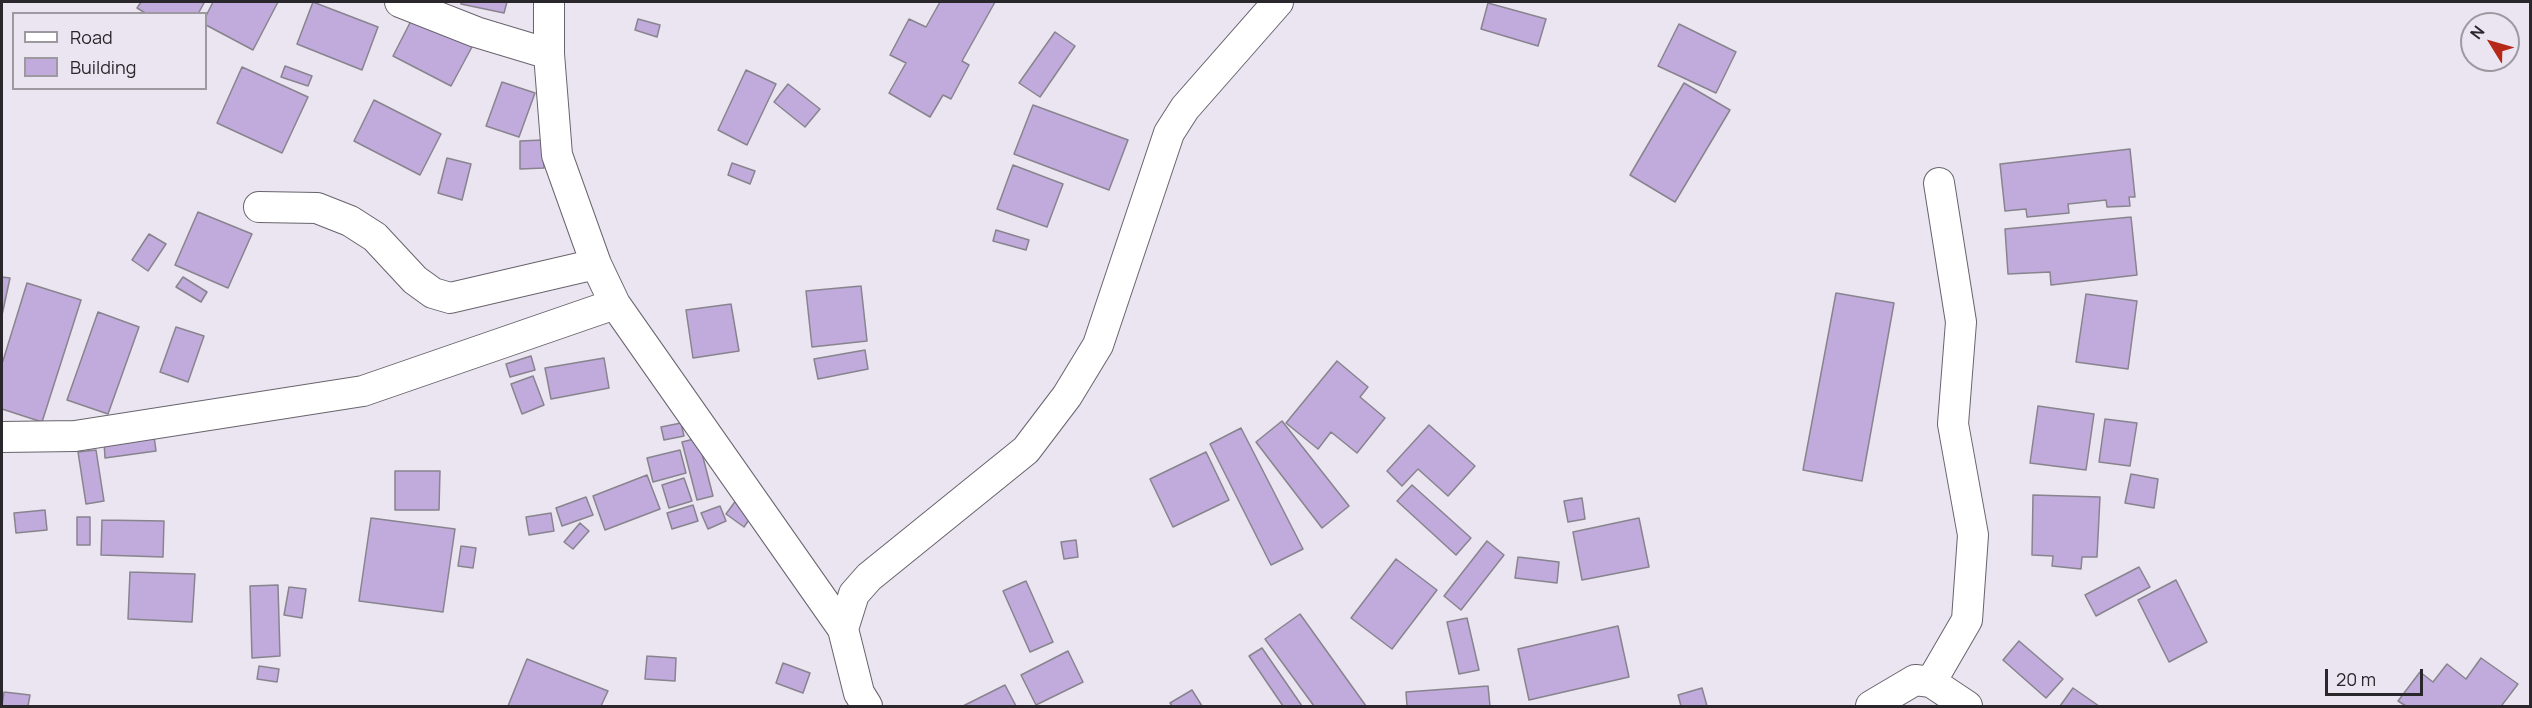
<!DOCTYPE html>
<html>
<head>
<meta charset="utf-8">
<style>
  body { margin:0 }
  #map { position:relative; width:2532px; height:708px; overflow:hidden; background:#eae5f0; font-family:Manrope,sans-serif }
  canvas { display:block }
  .frame { position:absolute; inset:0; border:3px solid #29272b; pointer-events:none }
  .legend { position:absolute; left:12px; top:12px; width:195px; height:78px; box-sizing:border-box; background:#eae5f0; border:2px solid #9d99a1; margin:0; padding:8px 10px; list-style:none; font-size:18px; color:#29272b }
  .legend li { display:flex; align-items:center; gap:12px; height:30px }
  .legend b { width:30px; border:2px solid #9d99a1 }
  .north { position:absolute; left:2460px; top:12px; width:60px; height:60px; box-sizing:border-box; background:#eae5f0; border:2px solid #9d99a1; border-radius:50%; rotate:307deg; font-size:16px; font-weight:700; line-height:24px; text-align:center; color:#29272b }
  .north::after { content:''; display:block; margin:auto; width:21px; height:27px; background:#b62918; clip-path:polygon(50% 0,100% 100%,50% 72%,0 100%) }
  .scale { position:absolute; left:2325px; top:669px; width:98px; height:27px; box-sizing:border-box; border:3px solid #29272b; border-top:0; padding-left:8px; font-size:18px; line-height:21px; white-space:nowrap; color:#29272b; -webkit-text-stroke:4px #eae5f0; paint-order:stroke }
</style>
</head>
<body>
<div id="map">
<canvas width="2532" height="708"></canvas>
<div class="frame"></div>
<ul class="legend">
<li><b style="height:8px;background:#fff"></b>Road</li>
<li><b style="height:16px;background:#c0abdc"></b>Building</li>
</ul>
<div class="north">N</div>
<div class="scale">20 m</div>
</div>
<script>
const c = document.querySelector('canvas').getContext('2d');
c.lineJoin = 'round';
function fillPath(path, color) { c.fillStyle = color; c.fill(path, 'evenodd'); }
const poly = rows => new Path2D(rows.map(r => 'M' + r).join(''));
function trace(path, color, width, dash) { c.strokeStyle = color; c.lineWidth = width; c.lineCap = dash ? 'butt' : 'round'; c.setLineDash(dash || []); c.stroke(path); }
const building = poly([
  [141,2,200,2,204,3,198,14,147,14,137,8,141,2],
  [213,2,278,2,253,50,206,25,206,16,213,2],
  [313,2,378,27,362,70,297,44,313,2],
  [461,2,507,2,504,13,461,4,461,2],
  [940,2,995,2,962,61,969,65,951,99,943,95,930,117,889,93,906,63,890,55,909,19,926,27,940,2],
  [1488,3,1546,19,1538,46,1481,29,1488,3],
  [414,15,473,45,451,86,393,56,414,15],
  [638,19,660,25,657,37,635,30,638,19],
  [1679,24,1736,52,1716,93,1658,66,1679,24],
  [1055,32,1075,46,1040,97,1019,83,1055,32],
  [285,66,312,76,308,86,281,77,285,66],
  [242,67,308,97,282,153,217,123,242,67],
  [746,70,776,84,747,145,718,130,746,70],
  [502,82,535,93,519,137,486,126,502,82],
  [1684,83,1730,110,1675,202,1630,175,1684,83],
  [788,84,820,109,805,127,774,102,788,84],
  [374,100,441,134,420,175,354,141,374,100],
  [1033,105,1128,140,1109,190,1014,154,1033,105],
  [543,140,544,168,520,169,520,141,543,140],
  [2130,149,2135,197,2129,197,2130,206,2107,207,2106,200,2068,204,2069,213,2027,217,2026,209,2005,211,2000,164,2130,149],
  [447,158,471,164,462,200,438,193,447,158],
  [732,163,755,171,750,184,728,175,732,163],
  [1013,165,1063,184,1047,227,997,209,1013,165],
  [198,212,252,234,228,288,175,265,198,212],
  [2131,217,2137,275,2051,285,2050,272,2008,274,2005,229,2131,217],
  [996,230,1029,240,1026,250,993,241,996,230],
  [149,234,166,244,148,271,132,260,149,234],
  [2,277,10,278,2,315,2,277],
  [183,277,207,292,201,302,176,287,183,277],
  [27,283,81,300,42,422,2,409,2,364,27,283],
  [861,286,867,341,812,347,806,291,861,286],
  [1836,293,1894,303,1862,481,1803,470,1836,293],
  [2086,294,2137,301,2128,369,2076,362,2086,294],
  [731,304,739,351,693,358,686,310,731,304],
  [98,312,139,327,108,414,67,400,98,312],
  [176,327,204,336,188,382,160,372,176,327],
  [865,350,868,369,818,379,814,359,865,350],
  [531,356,535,370,510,377,506,364,531,356],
  [604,358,609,388,551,399,545,368,604,358],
  [1337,361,1368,387,1360,397,1385,418,1357,453,1331,432,1318,449,1286,423,1337,361],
  [533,376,544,405,522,414,511,384,533,376],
  [2038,406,2094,414,2086,470,2030,463,2038,406],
  [2105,419,2137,423,2130,466,2099,462,2105,419],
  [1282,421,1349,506,1322,528,1256,442,1282,421],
  [681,423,684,436,664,440,661,427,681,423],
  [1429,425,1475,466,1448,496,1418,469,1402,486,1387,471,1429,425],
  [1241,428,1303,549,1271,565,1210,444,1241,428],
  [154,436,156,451,105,458,104,442,154,436],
  [698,438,713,496,697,500,682,442,698,438],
  [96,450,104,501,86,504,78,452,96,450],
  [680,450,686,473,653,482,647,458,680,450],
  [1206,452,1229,500,1173,527,1150,479,1206,452],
  [395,471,440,471,439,510,395,510,395,471],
  [2131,474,2158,479,2154,508,2125,503,2131,474],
  [647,475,660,509,605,530,593,496,647,475],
  [684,478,692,501,669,508,662,485,684,478],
  [1412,485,1471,538,1456,555,1397,501,1412,485],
  [2033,495,2100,497,2097,557,2082,557,2081,569,2052,566,2053,556,2032,555,2033,495],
  [586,497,593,515,562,526,556,508,586,497],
  [1582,498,1585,519,1568,522,1564,501,1582,498],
  [737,499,755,511,744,527,726,514,737,499],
  [693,505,698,521,672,529,667,513,693,505],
  [720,506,726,521,708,529,701,513,720,506],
  [45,510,47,530,16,533,14,513,45,510],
  [551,513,554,531,529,535,526,517,551,513],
  [77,517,90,517,90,545,77,545,77,517],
  [371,518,455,529,443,612,359,601,371,518],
  [1639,518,1649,567,1582,580,1573,532,1639,518],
  [102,520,164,521,163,557,101,555,102,520],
  [580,523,589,531,573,549,564,542,580,523],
  [1076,540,1078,557,1064,559,1061,542,1076,540],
  [1487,541,1504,555,1461,610,1444,596,1487,541],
  [461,546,476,548,473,568,458,566,461,546],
  [1518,557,1559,562,1557,583,1515,578,1518,557],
  [1396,559,1437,590,1392,649,1351,618,1396,559],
  [2139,567,2150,587,2096,616,2085,595,2139,567],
  [130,572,195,574,192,622,128,619,130,572],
  [2176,580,2207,642,2169,662,2138,600,2176,580],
  [1026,581,1053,642,1030,652,1003,591,1026,581],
  [278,585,280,656,252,658,250,586,278,585],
  [289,587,306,589,302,618,284,615,289,587],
  [1300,614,1366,706,1314,706,1265,639,1300,614],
  [1467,618,1479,670,1459,674,1447,622,1467,618],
  [1618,626,1629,677,1529,700,1518,649,1618,626],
  [2019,641,2063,679,2046,698,2003,660,2019,641],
  [1262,648,1302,706,1283,706,1249,656,1262,648],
  [1068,651,1083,682,1036,705,1021,675,1068,651],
  [647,656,676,658,675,681,645,679,647,656],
  [2481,658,2518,684,2502,705,2503,706,2406,706,2398,701,2420,672,2433,682,2447,664,2466,679,2481,658],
  [527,659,608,691,601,706,508,706,527,659],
  [783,663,810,673,803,693,776,683,783,663],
  [259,666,279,669,277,682,257,679,259,666],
  [1005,685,1016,706,963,706,1005,685],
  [1488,686,1490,706,1407,706,1406,692,1488,686],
  [1702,688,1707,706,1681,706,1678,695,1702,688],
  [2073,688,2099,706,2060,706,2073,688],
  [1192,690,1202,706,1172,706,1170,703,1192,690],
  [4,692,30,695,28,706,2,706,4,692]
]);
fillPath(building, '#c0abdc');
trace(building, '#88848e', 1.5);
const minor = poly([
  [400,2,476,32,549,54],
  [549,2,549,54,557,155,596,264,615,304,843,629],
  [259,207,317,208,350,221,375,237,415,280,433,293,450,298,596,264],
  [2,437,75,436,363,391,615,304],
  [1931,682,1967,620,1973,535,1953,424,1961,322,1939,183],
  [867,706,859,693,843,629,854,594,869,577,1026,450,1067,396,1098,345,1169,133,1185,108,1278,2],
  [1871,706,1915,680,1931,682,1967,706]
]);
trace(minor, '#68646d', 32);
trace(minor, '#fff', 30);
</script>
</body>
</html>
